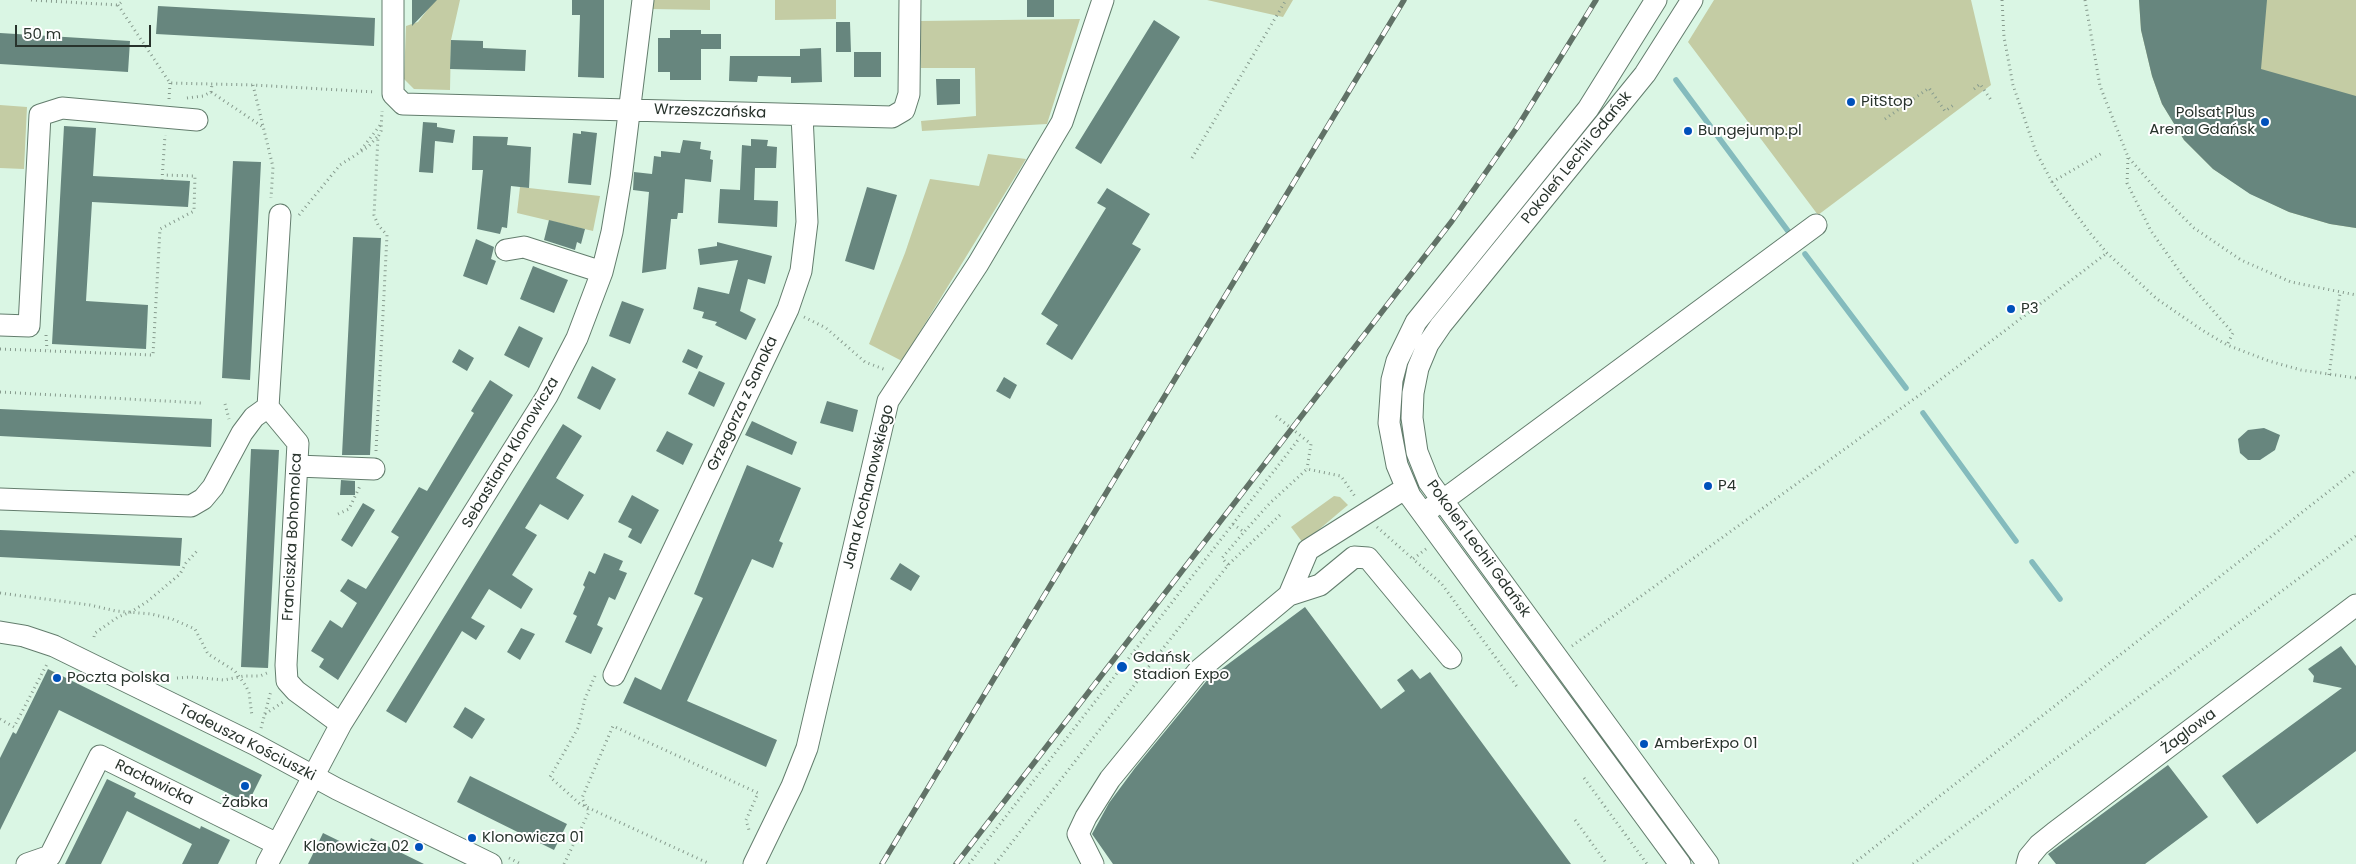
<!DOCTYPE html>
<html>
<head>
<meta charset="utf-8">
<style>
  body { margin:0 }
  #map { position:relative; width:2356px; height:864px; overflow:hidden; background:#daf6e4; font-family:Poppins,sans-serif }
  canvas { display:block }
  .scale { position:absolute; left:15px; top:25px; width:136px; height:22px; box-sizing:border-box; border:2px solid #28332c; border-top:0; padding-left:6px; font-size:15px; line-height:18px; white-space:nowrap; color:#28332c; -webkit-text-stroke:4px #fff; paint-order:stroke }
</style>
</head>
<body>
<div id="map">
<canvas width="2356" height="864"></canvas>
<div class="scale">50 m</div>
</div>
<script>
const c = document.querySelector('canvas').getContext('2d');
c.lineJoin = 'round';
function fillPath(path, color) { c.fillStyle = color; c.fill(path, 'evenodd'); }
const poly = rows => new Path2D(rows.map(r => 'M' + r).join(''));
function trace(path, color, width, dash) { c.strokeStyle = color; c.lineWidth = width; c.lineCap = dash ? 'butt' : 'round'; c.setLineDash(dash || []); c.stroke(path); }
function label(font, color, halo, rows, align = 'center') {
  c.font = font + ' Poppins,sans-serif'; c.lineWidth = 4; c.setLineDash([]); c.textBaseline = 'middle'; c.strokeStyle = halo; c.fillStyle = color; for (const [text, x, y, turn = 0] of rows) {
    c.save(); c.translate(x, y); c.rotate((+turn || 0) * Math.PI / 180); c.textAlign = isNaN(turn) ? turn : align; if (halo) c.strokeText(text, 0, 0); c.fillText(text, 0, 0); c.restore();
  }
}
fillPath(poly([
  [429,0,460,0,451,40,450,90,414,89,404,79,406,26,418,22,428,9],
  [653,0,710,0,710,10,652,9],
  [775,0,836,0,836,19,775,20],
  [1207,0,1293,0,1283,17],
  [1714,0,1971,0,1991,85,1818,215,1688,42],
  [2139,0,2356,0,2356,228,2330,224,2289,212,2251,194,2213,169,2184,140,2162,104,2152,76,2141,30],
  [1080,19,1047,124,922,131,921,121,976,116,975,68,921,68,920,21],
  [0,105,27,107,24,169,0,168],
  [988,154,1026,159,902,361,869,344,905,253,930,179,979,186],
  [520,187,600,196,593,231,517,213],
  [1334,496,1340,497,1348,505,1303,543,1291,527]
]), '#c4cca4');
trace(poly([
  [1676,80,1788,231],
  [1805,254,1906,388],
  [1923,413,2016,541],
  [2032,562,2060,599]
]), '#84bbbd', 5.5);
fillPath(poly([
  [412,0,437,0,412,26],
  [572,0,604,0,604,78,578,77,580,15,572,15],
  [1027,0,1054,0,1054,17,1027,17],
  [2139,0,2267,0,2261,69,2356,96,2356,228,2330,224,2289,212,2250,194,2213,169,2184,140,2162,104,2152,76,2141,30],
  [158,6,375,18,374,46,156,34],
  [1154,20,1180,37,1101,164,1075,148],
  [836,22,850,22,851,52,836,52],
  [670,30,701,30,701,34,721,34,721,49,701,49,701,80,670,80,670,72,658,72,658,38,670,38],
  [0,33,130,41,128,72,0,64],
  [451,40,483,41,483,48,526,50,525,71,450,69],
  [821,48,822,82,791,83,791,77,758,76,757,82,729,81,730,56,800,56,800,49],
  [854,52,881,52,881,77,854,77],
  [936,79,960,79,960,104,937,105],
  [423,122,437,123,437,127,455,130,453,143,435,141,433,173,419,172],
  [64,126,96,128,93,176,190,181,188,207,92,202,86,301,148,305,146,349,52,344],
  [581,131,597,133,591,185,568,183,573,133,581,134],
  [473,136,508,137,507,145,531,147,529,188,511,186,507,228,502,227,500,234,477,229,483,170,472,170],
  [751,139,768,140,767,146,777,147,776,168,755,168,754,200,778,201,777,227,718,223,720,189,740,190,742,145,751,146],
  [683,140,701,142,700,149,711,151,710,159,713,160,711,182,685,179,683,213,678,213,677,219,671,219,666,269,642,273,649,192,633,190,634,172,652,174,654,156,661,157,661,151,680,153],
  [233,161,261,162,250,380,222,378],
  [867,187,897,195,874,270,845,261],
  [1107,188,1150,214,1132,244,1141,249,1072,360,1046,344,1058,325,1041,314,1106,208,1097,203],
  [549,220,585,229,581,244,577,242,575,250,544,240],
  [353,237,381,238,370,455,342,455],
  [476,239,494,247,491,259,496,261,487,285,463,276],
  [717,242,772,256,765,284,748,279,740,311,756,319,746,340,715,325,717,322,702,318,704,312,693,309,698,287,729,294,738,260,700,265,698,249,717,246],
  [533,266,568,280,554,313,520,299],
  [622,301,644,309,630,344,609,336],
  [519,326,543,338,529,368,504,355],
  [459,349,474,358,467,371,452,362],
  [688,349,703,356,697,369,682,362],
  [592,366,616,379,600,410,577,398],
  [699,371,725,383,714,407,688,394],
  [1004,377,1017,385,1010,399,996,391],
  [490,380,513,395,338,680,319,667,324,659,311,651,330,620,342,628,357,603,340,591,348,579,366,589,370,583,399,537,391,532,419,487,427,491,474,413,471,411],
  [827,401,858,410,853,432,820,423],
  [0,409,212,419,211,447,0,436],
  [752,421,797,442,792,455,745,435],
  [563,424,582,436,556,478,584,495,568,520,540,504,525,528,537,535,512,575,533,589,521,609,489,589,471,618,485,626,476,640,462,631,406,723,386,711],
  [2264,428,2280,435,2275,450,2260,460,2248,460,2240,453,2238,439,2248,430],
  [667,431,693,444,683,465,656,451],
  [251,449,279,450,268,668,241,667],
  [747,465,801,488,779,541,783,543,773,568,752,559,687,701,777,740,766,767,623,703,635,677,661,690,703,598,694,594],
  [341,480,355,481,355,495,340,495],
  [632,495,659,510,641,544,628,537,632,529,618,522],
  [363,503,375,510,352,547,341,540],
  [0,530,182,538,180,566,0,557],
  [604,553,623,561,619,570,627,573,615,600,609,597,597,625,603,628,591,654,565,642,577,616,573,614,585,587,583,585,589,571,595,574],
  [900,563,920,576,911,591,890,579],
  [1305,607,1381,709,1405,691,1397,680,1412,669,1420,679,1430,672,1571,864,1113,864,1092,834,1109,803,1135,768,1208,679],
  [521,628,535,634,520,660,507,652],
  [2341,646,2356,666,2356,751,2257,824,2222,776,2342,688,2313,682,2314,676,2308,669],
  [48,669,262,775,248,803,59,710,0,830,0,758,13,732,16,734],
  [465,707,485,719,472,739,453,727],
  [2168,765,2208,817,2145,864,2056,864,2048,854],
  [470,776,567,824,554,850,457,802],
  [107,779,136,793,134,797,200,829,201,826,230,840,218,864,182,864,192,844,127,811,101,864,65,864],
  [323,833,364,853,371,838,424,864,308,864]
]), '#67867e');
const minor = poly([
  [393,0,393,94,403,104,892,117,904,110,909,94,910,0],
  [1656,0,1588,109,1416,322,1397,361,1392,380,1389,423,1397,465,1410,496,1680,864],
  [1692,0,1645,74,1441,325,1428,344,1418,368,1413,393,1412,418,1417,452,1429,482,1708,864],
  [280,215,268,407,298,443,286,665,287,681,296,691,341,724],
  [506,250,524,247,602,272],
  [0,325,29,326,40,115,62,108,197,120],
  [297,466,374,469],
  [0,499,191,506,203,499,213,487,242,433,254,417,268,407],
  [1431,508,1453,493,1816,225],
  [1289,595,1320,585,1354,557,1368,558,1451,658],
  [0,632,24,636,54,646,254,744,337,789,491,864],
  [614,675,788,309,801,271,807,222,802,115],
  [27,864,50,856,100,756,277,844],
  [267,864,341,724,547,396,577,338,602,272,612,232,621,178,643,0],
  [754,864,792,786,807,748,888,401,978,264,1062,122,1103,0],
  [1093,864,1078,834,1086,817,1110,779,1199,670,1289,595,1308,550,1406,488],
  [2027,864,2029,857,2039,845,2054,833,2356,605]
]);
trace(minor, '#637d6d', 23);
trace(poly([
  [31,0,118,5,124,0],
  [2002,0,2004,37,2013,85,2036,152,2052,182,2090,233,2107,253,2157,299,2202,330,2227,345,2269,361,2301,370,2356,378],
  [2085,0,2100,86,2128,157,2163,197,2194,228,2241,260,2291,282,2356,295],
  [118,5,170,83,253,85,375,92],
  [253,85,273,167,271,198],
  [1974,89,1980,84,1991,100],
  [211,92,263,127],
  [187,98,203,96,211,92,212,84],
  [169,99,170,83],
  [1885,119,1929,88,1945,111,1955,104],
  [361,150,381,124],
  [1192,158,1286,0],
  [2128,158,2127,183,2151,231,2185,279,2233,333,2227,345],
  [162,180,165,135],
  [2052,182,2104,152],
  [299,215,340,165,368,147,377,137],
  [804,317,826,328,865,362,886,370],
  [46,335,47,350],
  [0,349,153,355,160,229,194,211,195,176,163,175],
  [2329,375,2340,293],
  [0,392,201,403],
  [225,404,229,419],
  [1276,416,1311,444,1307,469],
  [376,451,387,235,378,225,374,215,378,137,381,131,382,111],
  [338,514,349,509,360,486],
  [1233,524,1244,532,1270,503,1307,469,1341,476,1356,498],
  [1377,527,1413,559],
  [1426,549,1413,559,1441,583,1518,688],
  [1228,565,1222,558,1244,532],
  [0,593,90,605,116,611,151,614,172,619,195,629,208,654,235,671,246,686,249,693,252,716],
  [94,637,95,633,118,617,131,612,148,601,180,574,186,563,197,551],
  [1572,646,1932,386,2107,253],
  [595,676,585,699,578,728,550,777,580,804,710,864],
  [177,678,191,677,224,680,244,676,260,676,267,673],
  [265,714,283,702],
  [0,719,14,727,47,664],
  [261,728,271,691],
  [1584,778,1647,864],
  [1575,820,1607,864],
  [509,858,521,864],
  [564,864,589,812,582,798,613,726,758,793,746,820,749,830],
  [969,864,1298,440],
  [995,864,1228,565,1281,514],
  [1853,864,2356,470],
  [1913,864,2356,536]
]), '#869a8d', 3, [1, 4]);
trace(minor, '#fff', 21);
const rail = poly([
  [882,864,1404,0],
  [956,864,1452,221,1518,126,1596,0]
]);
trace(rail, '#617267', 5.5);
trace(rail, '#fff', 4, [11]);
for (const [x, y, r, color] of [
  [1851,102,5,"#0051bb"],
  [2265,122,5,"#0051bb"],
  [1688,131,5,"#0051bb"],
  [2011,309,5,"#0051bb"],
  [1708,486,5,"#0051bb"],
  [1122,667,6,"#0051bb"],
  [57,678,5,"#0051bb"],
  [1644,744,5,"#0051bb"],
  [245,786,5,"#0051bb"],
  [472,838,5,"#0051bb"],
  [419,847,5,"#0051bb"]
]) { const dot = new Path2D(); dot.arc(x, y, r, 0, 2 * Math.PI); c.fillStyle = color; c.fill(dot); trace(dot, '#fff', 2); }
label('15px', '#28332c', '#fff', [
  ["PitStop",1861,102],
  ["Polsat Plus",2255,113,"right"],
  ["Arena Gdańsk",2255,130,"right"],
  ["Bungejump.pl",1698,131],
  ["P3",2021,309],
  ["P4",1718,486],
  ["Gdańsk",1133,658],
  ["Stadion Expo",1133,675],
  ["Poczta polska",67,678],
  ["AmberExpo 01",1654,744],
  ["Żabka",245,803,"center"],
  ["Klonowicza 01",482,838],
  ["Klonowicza 02",409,847,"right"]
], 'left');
label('15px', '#28332c', '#fff', [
  ["Wrzeszczańska",710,112,2],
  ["Pokoleń Lechii Gdańsk",1577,158,-51],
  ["Grzegorza z Sanoka",743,404,-65],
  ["Sebastiana Klonowicza",511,453,-59],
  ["Jana Kochanowskiego",869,487,-76],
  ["Franciszka Bohomolca",293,537,-87],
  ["Pokoleń Lechii Gdańsk",1478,549,54],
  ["Żaglowa",2189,732,-37],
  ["Tadeusza Kościuszki",247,743,27],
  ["Racławicka",154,783,26]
]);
</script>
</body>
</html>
